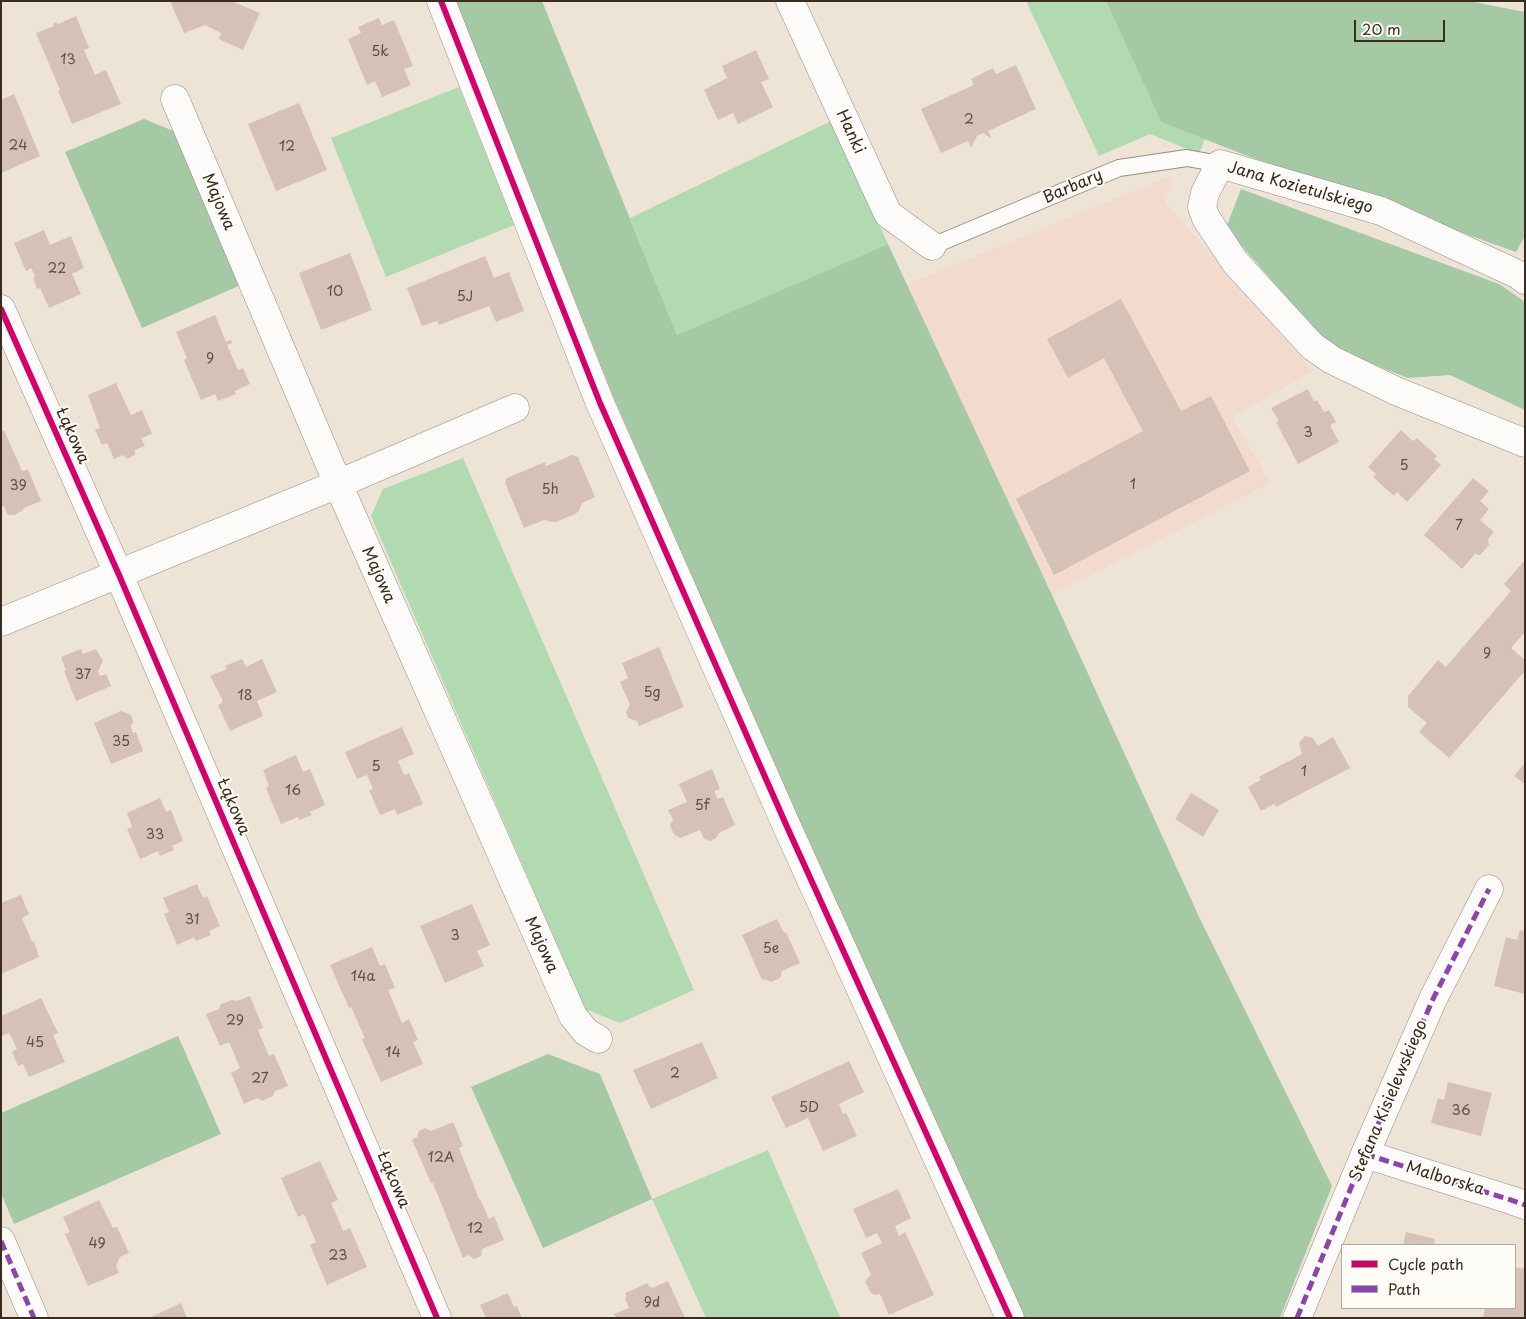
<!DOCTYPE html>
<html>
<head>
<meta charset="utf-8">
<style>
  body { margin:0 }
  #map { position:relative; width:1526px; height:1319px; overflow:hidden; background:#ede4d6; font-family:"Playpen Sans",sans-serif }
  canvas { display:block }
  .frame { position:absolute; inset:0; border:2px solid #3b2a1e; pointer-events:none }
  .legend { position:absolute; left:1341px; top:1244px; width:175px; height:65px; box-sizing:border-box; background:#fdfcf7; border:1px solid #afa8a0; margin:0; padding:6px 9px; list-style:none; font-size:15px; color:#3b2a1e }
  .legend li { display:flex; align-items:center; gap:10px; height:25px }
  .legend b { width:25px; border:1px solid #afa8a0 }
  .scale { position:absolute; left:1354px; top:20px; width:91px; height:22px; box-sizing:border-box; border:2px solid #3b2a1e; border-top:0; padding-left:6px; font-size:15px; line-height:18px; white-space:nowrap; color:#3b2a1e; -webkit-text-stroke:4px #fdfcf7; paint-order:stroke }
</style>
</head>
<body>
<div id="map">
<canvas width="1526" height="1319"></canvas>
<div class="frame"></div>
<ul class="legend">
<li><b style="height:6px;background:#d6006c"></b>Cycle path</li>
<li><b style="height:6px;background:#8e44ad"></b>Path</li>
</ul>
<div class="scale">20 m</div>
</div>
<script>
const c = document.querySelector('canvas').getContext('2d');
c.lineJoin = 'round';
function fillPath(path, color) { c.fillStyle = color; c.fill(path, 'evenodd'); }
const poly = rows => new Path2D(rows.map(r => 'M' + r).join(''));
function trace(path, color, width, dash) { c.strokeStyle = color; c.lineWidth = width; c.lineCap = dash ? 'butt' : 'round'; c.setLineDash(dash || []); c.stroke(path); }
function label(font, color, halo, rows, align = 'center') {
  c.font = font + ' "Playpen Sans",sans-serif'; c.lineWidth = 4; c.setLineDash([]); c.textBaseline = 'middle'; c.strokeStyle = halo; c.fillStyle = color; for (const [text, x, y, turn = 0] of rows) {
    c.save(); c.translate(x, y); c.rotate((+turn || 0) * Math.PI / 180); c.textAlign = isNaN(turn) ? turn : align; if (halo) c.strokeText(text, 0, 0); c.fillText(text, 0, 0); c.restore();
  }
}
fillPath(poly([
  [1173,175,1165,202,1313,371,1232,417,1270,483,1052,595,906,285]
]), '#f2dacd');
fillPath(poly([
  [1026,1,1106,1,1161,122,1205,139,1199,154,1150,134,1099,156],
  [459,87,514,225,386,277,331,138],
  [831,121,888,244,677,335,630,218],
  [463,458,694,990,620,1023,585,1009,371,516,383,489],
  [768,1150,836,1308,841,1318,706,1318,652,1199]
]), '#b2dab0');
fillPath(poly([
  [456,1,542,1,677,335,888,244,1052,595,1201,921,1332,1186,1280,1318,1024,1318,811,849,613,396],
  [1106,1,1469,1,1525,12,1525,236,1516,252,1245,155,1161,122],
  [144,119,176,132,241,285,142,328,65,152],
  [1241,189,1499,284,1525,302,1525,410,1450,375,1408,378,1331,348,1226,228],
  [178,1036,221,1134,14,1224,1,1193,1,1113],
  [548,1054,600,1074,652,1199,543,1248,471,1087]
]), '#a4c9a4');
fillPath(poly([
  [170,1,231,1,260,13,243,50,219,39,221,33,205,25,184,33],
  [76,16,89,48,84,50,95,75,106,70,121,104,72,124,58,91,60,90,36,33,54,26,53,24,57,22,58,24],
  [379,18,382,25,394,20,413,66,404,69,411,85,382,97,375,81,367,85,348,39,361,33,358,27],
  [756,50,769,79,761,82,773,107,738,124,733,113,718,120,704,90,727,78,722,66],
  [1016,65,1036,109,988,131,992,139,983,133,977,136,971,148,968,141,941,153,921,109,974,85,971,79,993,68,996,74],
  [14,94,40,156,1,173,1,100],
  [299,103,327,170,276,191,248,124],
  [44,230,50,245,71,236,84,268,72,274,81,294,49,308,40,288,37,289,33,278,35,276,31,268,26,271,14,243],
  [350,253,372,310,321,330,299,273],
  [485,256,494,278,509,272,524,311,496,322,489,306,439,325,437,321,422,326,407,288],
  [1121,299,1181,411,1211,396,1250,471,1054,575,1016,499,1143,431,1104,358,1068,378,1047,339],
  [215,315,226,342,231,340,232,343,227,345,238,370,243,368,250,384,235,391,236,394,218,401,215,394,201,400,184,360,187,358,176,332],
  [116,383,131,415,142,410,152,434,141,438,145,446,135,450,135,455,127,459,123,455,114,459,107,443,102,445,95,430,100,428,88,395],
  [1308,389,1314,402,1317,400,1324,412,1329,410,1336,422,1330,425,1339,442,1298,464,1276,422,1279,421,1271,408],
  [4,430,22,471,28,469,41,501,24,508,22,511,14,515,8,515,4,506,1,507,1,432],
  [1401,430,1413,441,1417,438,1437,456,1434,459,1441,465,1407,502,1397,492,1394,496,1373,477,1376,474,1368,467],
  [572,455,578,457,595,497,582,503,579,511,575,514,556,522,552,522,544,520,524,528,505,483,507,478,545,462,546,466],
  [1473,478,1489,491,1480,501,1489,509,1480,520,1494,532,1488,539,1489,545,1480,555,1475,554,1462,569,1424,535],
  [1525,560,1525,632,1511,648,1525,660,1525,671,1449,758,1419,732,1427,723,1408,707,1408,696,1438,660,1446,667,1511,591,1504,584],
  [659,647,684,707,639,726,637,721,628,718,626,712,630,705,620,682,628,678,622,663],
  [81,649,83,654,96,649,103,661,98,671,100,676,106,674,111,686,76,701,64,671,66,670,61,657],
  [242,659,246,667,262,659,277,692,257,701,263,716,230,731,218,705,222,703,222,699,210,676,227,669,225,666],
  [121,711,131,715,133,721,132,725,130,725,133,733,136,732,143,751,111,764,94,723],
  [402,727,414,754,398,761,404,775,409,773,423,804,397,815,395,809,380,815,369,790,373,789,367,775,357,779,345,752],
  [1305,736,1313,738,1318,746,1333,737,1350,768,1276,807,1274,804,1261,811,1248,787,1261,780,1259,777,1302,754,1299,743],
  [296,755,303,772,310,769,325,805,310,812,312,815,299,820,298,817,281,824,266,788,269,786,263,770],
  [1525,763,1525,784,1514,776],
  [712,769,720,789,714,791,718,799,723,797,735,825,719,833,716,838,710,841,704,839,700,830,680,838,674,834,670,826,673,819,668,810,687,802,679,784],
  [1191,793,1219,810,1203,837,1175,819],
  [160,798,166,812,171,810,183,841,172,846,174,850,160,856,158,851,140,859,127,829,132,827,127,813],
  [197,884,203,898,207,896,220,926,209,931,211,935,196,941,194,937,177,945,164,914,169,912,163,898],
  [21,895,29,914,22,918,32,942,34,941,39,957,1,974,1,903],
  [472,904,490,945,477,951,484,966,445,983,420,926],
  [777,919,784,933,786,932,800,963,782,971,780,978,771,982,765,979,762,980,742,935],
  [1520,930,1525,931,1525,994,1494,986,1506,937,1517,940],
  [372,947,380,966,385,964,395,988,388,990,402,1023,409,1019,418,1040,413,1042,423,1064,381,1082,362,1039,365,1038,351,1007,349,1008,330,965],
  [250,996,263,1028,258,1030,269,1056,274,1054,288,1086,275,1091,273,1096,262,1101,257,1098,244,1104,231,1073,240,1068,229,1042,220,1046,206,1014,219,1009,221,1004,232,1000,237,1001],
  [41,998,58,1033,53,1035,65,1062,29,1077,23,1064,18,1066,12,1052,17,1049,9,1033,1,1036,1,1016],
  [702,1042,718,1078,651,1109,633,1070],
  [849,1061,864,1092,839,1104,843,1114,846,1113,857,1136,823,1151,808,1118,786,1128,771,1097],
  [1448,1082,1492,1093,1481,1136,1431,1123,1438,1098,1444,1100],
  [453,1122,463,1146,459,1148,479,1199,480,1199,489,1219,494,1216,504,1240,482,1249,481,1256,474,1259,468,1255,463,1258,433,1183,431,1183,412,1140,417,1137,419,1131,425,1128,431,1131],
  [320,1161,338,1200,331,1203,337,1216,343,1231,350,1228,367,1267,327,1285,310,1245,316,1242,304,1214,298,1217,281,1178],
  [898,1189,911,1218,895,1226,899,1236,905,1232,934,1295,889,1315,880,1294,876,1295,871,1293,865,1282,871,1274,861,1253,882,1243,877,1233,866,1238,853,1209],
  [99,1200,113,1228,117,1227,129,1253,120,1257,116,1266,119,1273,88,1286,65,1234,70,1232,63,1217],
  [1406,1232,1435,1239,1434,1245,1403,1245],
  [1515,1267,1525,1269,1525,1318,1483,1318,1485,1308,1515,1308],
  [668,1281,685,1318,616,1318,614,1314,629,1308,625,1297,627,1297,625,1293,648,1283,649,1287,651,1286,652,1288],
  [508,1293,514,1307,517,1306,522,1318,486,1318,480,1305],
  [181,1303,187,1318,149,1318]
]), '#d6c1b7');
const service = poly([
  [932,246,1119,168,1187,158,1220,164]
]);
const minor = poly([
  [441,1,600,403,788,829,1010,1318],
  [790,1,888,214,932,246],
  [175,99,338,484,573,1016,586,1032,598,1039],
  [1525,280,1519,275,1381,211,1220,164,1205,193,1202,207,1206,218,1235,262,1312,346,1332,360,1396,391,1525,443],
  [1,309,119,575,437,1318],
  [1,622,338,484,515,408],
  [1365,1154,1511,1200,1525,1205],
  [1,1241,34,1318],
  [1297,1318,1365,1154,1433,999,1489,889]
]);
trace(service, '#958e85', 18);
trace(minor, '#958e85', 29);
trace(service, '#fcfbf9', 16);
trace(minor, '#fcfbf9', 28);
trace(poly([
  [1365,1154,1511,1200,1525,1205],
  [1,1241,34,1318],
  [1297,1318,1365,1154,1433,999,1489,889]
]), '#8e44ad', 5, [10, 5]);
trace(poly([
  [441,1,600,403,788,829,1010,1318],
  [1,309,119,575,437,1318]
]), '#d6006c', 6);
label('14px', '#625044', null, [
  ["5k",380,52],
  ["13",68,60],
  ["2",969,120],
  ["24",18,146],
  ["12",287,147],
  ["22",57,269],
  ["10",335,292],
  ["5J",465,297],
  ["9",210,359],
  ["3",1308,433],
  ["5",1404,466],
  ["1",1133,485],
  ["39",18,486],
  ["5h",550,490],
  ["7",1459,526],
  ["9",1487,654],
  ["37",83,675],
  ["5g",652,693],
  ["18",245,696],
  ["35",121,742],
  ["5",376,767],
  ["1",1304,772],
  ["16",293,791],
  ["5f",702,806],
  ["33",155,835],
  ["31",192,920],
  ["3",455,936],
  ["5e",771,949],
  ["14a",363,977],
  ["29",235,1021],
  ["45",35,1043],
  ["14",393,1053],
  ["2",675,1074],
  ["27",260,1079],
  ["5D",809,1108],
  ["36",1461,1111],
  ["12A",441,1158],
  ["12",475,1229],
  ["49",97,1244],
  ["23",338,1256],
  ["9d",652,1303]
]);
label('16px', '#3b2a1e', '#fdfcf7', [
  ["Hanki",850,132,65],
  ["Barbary",1073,187,-23],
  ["Jana Kozietulskiego",1300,188,16],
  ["Majowa",218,202,67],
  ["Łąkowa",72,436,66],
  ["Majowa",378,575,66],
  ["Łąkowa",233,807,67],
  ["Majowa",541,945,66],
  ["Stefana Kisielewskiego",1389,1101,-67],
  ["Malborska",1445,1179,17],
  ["Łąkowa",393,1180,67]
]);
</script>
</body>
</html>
